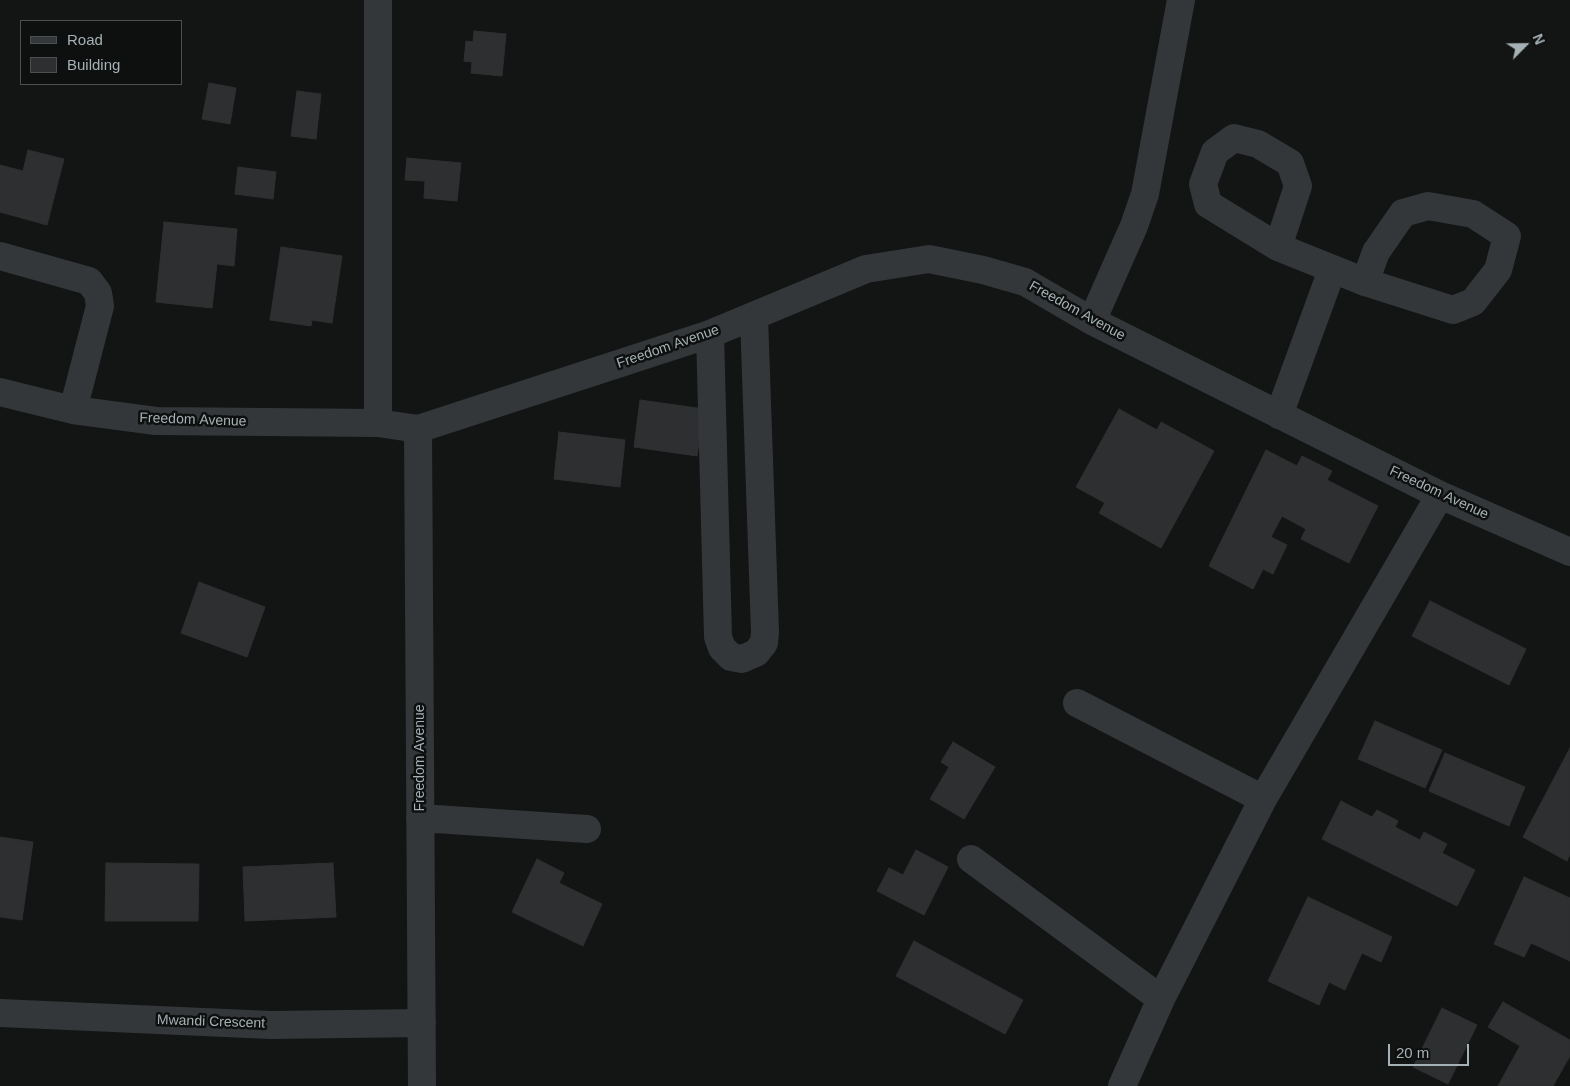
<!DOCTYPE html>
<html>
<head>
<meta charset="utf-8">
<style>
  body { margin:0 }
  #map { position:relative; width:1570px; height:1086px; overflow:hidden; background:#131414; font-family:Arial,sans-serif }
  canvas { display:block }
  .legend { position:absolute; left:20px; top:20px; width:162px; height:65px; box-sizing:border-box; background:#0e0f0f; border:1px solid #4a5051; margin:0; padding:6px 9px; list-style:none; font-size:15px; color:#a5b1b4 }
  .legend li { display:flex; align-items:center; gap:10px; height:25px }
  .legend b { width:25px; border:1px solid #4a5051 }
  .north { position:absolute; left:1500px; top:20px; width:50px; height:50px; -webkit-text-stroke:4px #0e0f0f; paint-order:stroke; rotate:67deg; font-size:14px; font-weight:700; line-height:20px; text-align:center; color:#a5b1b4 }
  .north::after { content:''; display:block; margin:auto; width:18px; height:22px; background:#a5b1b4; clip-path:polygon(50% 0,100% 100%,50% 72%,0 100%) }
  .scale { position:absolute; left:1388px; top:1044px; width:81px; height:22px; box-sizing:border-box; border:2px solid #a5b1b4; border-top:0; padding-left:6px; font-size:15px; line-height:18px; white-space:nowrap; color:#a5b1b4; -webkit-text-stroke:4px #0e0f0f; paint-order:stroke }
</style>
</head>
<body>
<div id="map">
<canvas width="1570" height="1086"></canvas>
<ul class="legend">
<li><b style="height:6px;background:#343739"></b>Road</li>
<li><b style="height:14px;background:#2e2f30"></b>Building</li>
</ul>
<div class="north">N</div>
<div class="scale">20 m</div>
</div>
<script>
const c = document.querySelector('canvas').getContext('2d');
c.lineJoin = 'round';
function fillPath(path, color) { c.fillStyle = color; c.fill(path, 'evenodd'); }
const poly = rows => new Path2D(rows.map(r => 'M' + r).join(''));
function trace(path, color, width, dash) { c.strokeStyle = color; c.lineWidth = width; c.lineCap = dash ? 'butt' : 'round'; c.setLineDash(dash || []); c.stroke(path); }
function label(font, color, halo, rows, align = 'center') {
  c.font = font + ' Arial,sans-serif'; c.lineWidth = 5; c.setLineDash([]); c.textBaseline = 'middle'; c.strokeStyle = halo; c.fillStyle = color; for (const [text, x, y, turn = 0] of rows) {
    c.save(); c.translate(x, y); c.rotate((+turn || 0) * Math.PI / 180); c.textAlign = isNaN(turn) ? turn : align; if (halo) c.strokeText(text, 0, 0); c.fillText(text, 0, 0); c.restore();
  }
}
const building = poly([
  [474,31,506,34,502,76,471,73,472,62,464,61,466,41,473,42,474,31],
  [209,83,236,88,230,124,202,119,209,83],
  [297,91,321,94,316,139,291,136,297,91],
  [28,150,64,159,47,225,0,212,0,165,23,171,28,150],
  [407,158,461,163,457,201,424,198,425,181,405,180,407,158],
  [238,167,276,172,273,199,235,194,238,167],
  [164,222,237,229,234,266,217,264,212,308,156,302,164,222],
  [281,247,342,256,332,323,312,320,311,326,270,320,281,247],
  [640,400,704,409,697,456,634,447,640,400],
  [1119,409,1157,430,1161,422,1214,451,1161,548,1099,513,1105,503,1076,487,1119,409],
  [559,432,625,440,620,487,554,479,559,432],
  [1266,450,1297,466,1302,456,1332,471,1327,480,1378,506,1349,563,1301,539,1306,529,1282,516,1271,537,1287,545,1273,574,1263,569,1253,589,1209,566,1266,450],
  [199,582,265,607,247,657,181,633,199,582],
  [1430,601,1526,649,1509,685,1412,636,1430,601],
  [1375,721,1442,750,1425,788,1358,759,1375,721],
  [953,742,995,767,964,819,930,799,949,767,941,762,953,742],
  [1570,748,1570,854,1567,861,1523,837,1570,748],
  [1445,753,1525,787,1509,826,1429,791,1445,753],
  [1341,801,1372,817,1377,810,1398,821,1395,827,1420,840,1424,832,1447,844,1442,853,1475,870,1457,906,1322,839,1341,801],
  [0,837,33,842,22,920,0,917,0,837],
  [916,850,948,867,924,915,877,891,889,868,903,875,916,850],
  [537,859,564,873,559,883,602,904,583,946,512,912,537,859],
  [106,863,199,864,198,921,105,921,106,863],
  [333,863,336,917,245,921,243,867,333,863],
  [1524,877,1570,898,1570,961,1531,943,1524,957,1494,944,1524,877],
  [1308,897,1392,937,1381,962,1362,953,1345,990,1329,982,1319,1005,1268,981,1308,897],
  [914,941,1023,1000,1005,1034,896,976,914,941],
  [1503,1002,1570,1040,1570,1056,1553,1086,1498,1086,1520,1046,1488,1027,1503,1002],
  [1442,1008,1477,1025,1448,1084,1413,1067,1442,1008]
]);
fillPath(building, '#2e2f30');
trace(building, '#2d2f30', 1);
trace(poly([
  [1278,247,1298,186,1290,163,1258,144,1234,138,1215,152,1203,184,1208,204,1278,247,1365,282,1453,310,1473,302,1498,270,1507,236,1473,214,1428,206,1403,213,1376,252,1365,282],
  [0,256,89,281,98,293,100,306,73,410],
  [1092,321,1134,226,1145,194,1181,0],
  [710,334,718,637,722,648,731,657,742,659,756,653,764,643,765,632,754,317],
  [0,392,73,410,156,421,378,423,418,429,710,334,866,269,929,259,983,270,1025,282,1092,321,1440,495,1570,552],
  [1279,415,1332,270],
  [378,423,378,0],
  [418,429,422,1086],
  [1077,703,1263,799],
  [420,818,587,829],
  [971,859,1161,999],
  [0,1013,271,1025,422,1023],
  [1122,1086,1161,999,1263,799,1440,495]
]), '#343739', 28);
label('14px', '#a5b1b4', '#0e0f0f', [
  ["Freedom Avenue",1077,311,29],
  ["Freedom Avenue",668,347,-19],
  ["Freedom Avenue",193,420,2],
  ["Freedom Avenue",1439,493,25],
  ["Freedom Avenue",420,758,-90],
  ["Mwandi Crescent",211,1022,2]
]);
</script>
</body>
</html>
